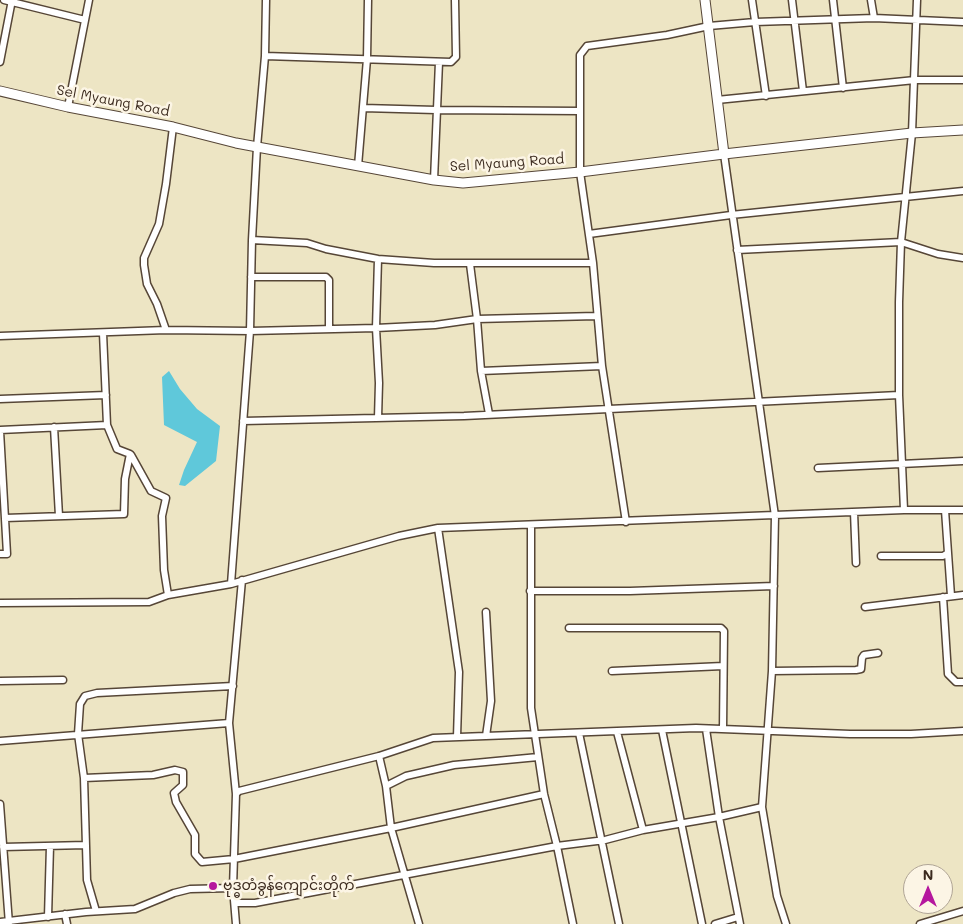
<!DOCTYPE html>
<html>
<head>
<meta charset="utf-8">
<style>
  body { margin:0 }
  #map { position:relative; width:963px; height:924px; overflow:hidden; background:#ede5c4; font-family:Mali,sans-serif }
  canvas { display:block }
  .north { position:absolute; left:903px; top:864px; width:50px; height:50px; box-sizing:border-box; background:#fcf5e5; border:1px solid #afa495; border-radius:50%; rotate:0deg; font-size:14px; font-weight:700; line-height:20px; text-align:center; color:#3b2a1e }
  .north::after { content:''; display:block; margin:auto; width:18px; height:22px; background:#b5179e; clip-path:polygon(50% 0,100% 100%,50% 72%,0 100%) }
</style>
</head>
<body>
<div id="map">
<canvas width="963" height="924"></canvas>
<div class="north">N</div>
</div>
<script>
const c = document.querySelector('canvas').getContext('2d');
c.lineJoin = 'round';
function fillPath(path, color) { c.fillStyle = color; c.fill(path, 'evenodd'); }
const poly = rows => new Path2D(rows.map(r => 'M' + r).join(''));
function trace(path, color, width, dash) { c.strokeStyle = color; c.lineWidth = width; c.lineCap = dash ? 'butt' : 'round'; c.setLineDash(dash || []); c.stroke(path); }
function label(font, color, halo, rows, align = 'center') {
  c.font = font + ' Mali,"Noto Sans Myanmar",sans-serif'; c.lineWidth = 5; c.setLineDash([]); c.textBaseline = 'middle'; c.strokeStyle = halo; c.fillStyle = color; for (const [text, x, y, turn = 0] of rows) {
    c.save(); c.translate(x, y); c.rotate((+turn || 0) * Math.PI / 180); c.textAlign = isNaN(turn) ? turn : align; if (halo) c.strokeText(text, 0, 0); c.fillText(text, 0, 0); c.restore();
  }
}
fillPath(poly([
  [169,371,180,389,197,409,220,426,216,461,185,486,179,485,184,470,197,442,164,425,162,377]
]), '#5fc8da');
const street = poly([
  [4,0,85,20],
  [752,0,766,96],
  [792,0,803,91],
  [833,0,843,88],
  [871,0,874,18],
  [265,56,451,62,456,57,455,0],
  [0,62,12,0],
  [717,100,915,80,963,80],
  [68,107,89,0],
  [363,108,436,110,580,111,580,172,593,263,602,366,626,522],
  [580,111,580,55,587,46,667,35,709,26,755,22,874,18,963,22],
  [724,154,775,516,772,671,762,807,777,896,786,924],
  [358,166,367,59,368,0],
  [434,180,439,62],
  [589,234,731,215,963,191],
  [252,240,307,243,326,249,378,259,434,263,593,263],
  [737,250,901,242,938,254,963,258],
  [378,259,376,328,379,383,378,418],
  [470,264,477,319,481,371,489,414],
  [251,277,326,277,329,280,329,329],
  [166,330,157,304,147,284,144,265,144,258,159,224,166,184,173,127],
  [0,336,166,330,250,331,376,328,435,325,477,319,596,316],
  [481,371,602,366],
  [0,399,106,395],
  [243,421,464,416,899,395],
  [54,427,59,516],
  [0,430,107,425],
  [0,431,7,554,0,554],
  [131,455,151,491,166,498,162,516,164,570,168,595],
  [818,468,963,461],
  [904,510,899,395,899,302,901,242,912,133,917,0],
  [854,512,856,563],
  [5,518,124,514,125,479,130,454,117,449,107,425,103,333],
  [531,525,531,708,544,794,557,846,573,924],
  [438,528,459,672,457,737],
  [948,553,951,596],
  [881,556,943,556,948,553,945,510],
  [231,584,250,331,252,240,257,147,265,56,266,0],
  [530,591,630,591,774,586],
  [943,597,948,674,956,682,963,682],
  [0,603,149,602,168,595,231,584,399,536,438,528,904,510,963,510],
  [865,607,963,595],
  [486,612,491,701,486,736],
  [569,628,721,628,724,631,723,729],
  [612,671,723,666],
  [772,671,856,670,861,669,862,658,864,655,878,653],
  [0,681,63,680],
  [706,729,719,817,740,924],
  [662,730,702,924],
  [617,732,643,830],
  [579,733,619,924],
  [0,741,229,723],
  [379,756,386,786,391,828,419,924],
  [84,778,153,775,175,770,183,772,183,785,174,793,176,802,195,835,195,854,202,862,234,859,391,828,544,794],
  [386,786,406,776,454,765,538,757],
  [236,794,239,791,379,756,433,738,696,728,850,734,911,734,963,731],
  [0,804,9,924],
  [3,847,86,845],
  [235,903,255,903,557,846,605,840,643,830,719,817,762,807],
  [96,911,87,880,84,778,78,734,80,704,85,696,97,693,233,686],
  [65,914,67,924],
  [48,917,50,846],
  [0,922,86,912,135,909,174,893,190,889,233,888],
  [236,924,233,888,236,794,229,723,242,580],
  [715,924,738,917],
  [920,924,963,911]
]);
const secondary = poly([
  [705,0,724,154],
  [0,91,68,107,173,127,236,143,434,180,463,183,580,172,724,154,912,133,963,130]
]);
trace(street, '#564637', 9);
trace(secondary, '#564637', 11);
trace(street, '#fff', 6);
trace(secondary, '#fff', 9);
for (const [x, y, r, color] of [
  [213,886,5,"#b5179e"]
]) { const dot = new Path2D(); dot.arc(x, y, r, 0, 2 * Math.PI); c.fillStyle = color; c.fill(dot); trace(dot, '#fcf5e5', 2); }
label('14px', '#3b2a1e', '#fcf5e5', [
  ["Sel Myaung Road",113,101,11],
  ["Sel Myaung Road",507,163,-4]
]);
label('14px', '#3b2a1e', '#fcf5e5', [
  ["ဗုဒ္ဓတံခွန်ကျောင်းတိုက်",223,886]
], 'left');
</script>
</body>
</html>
